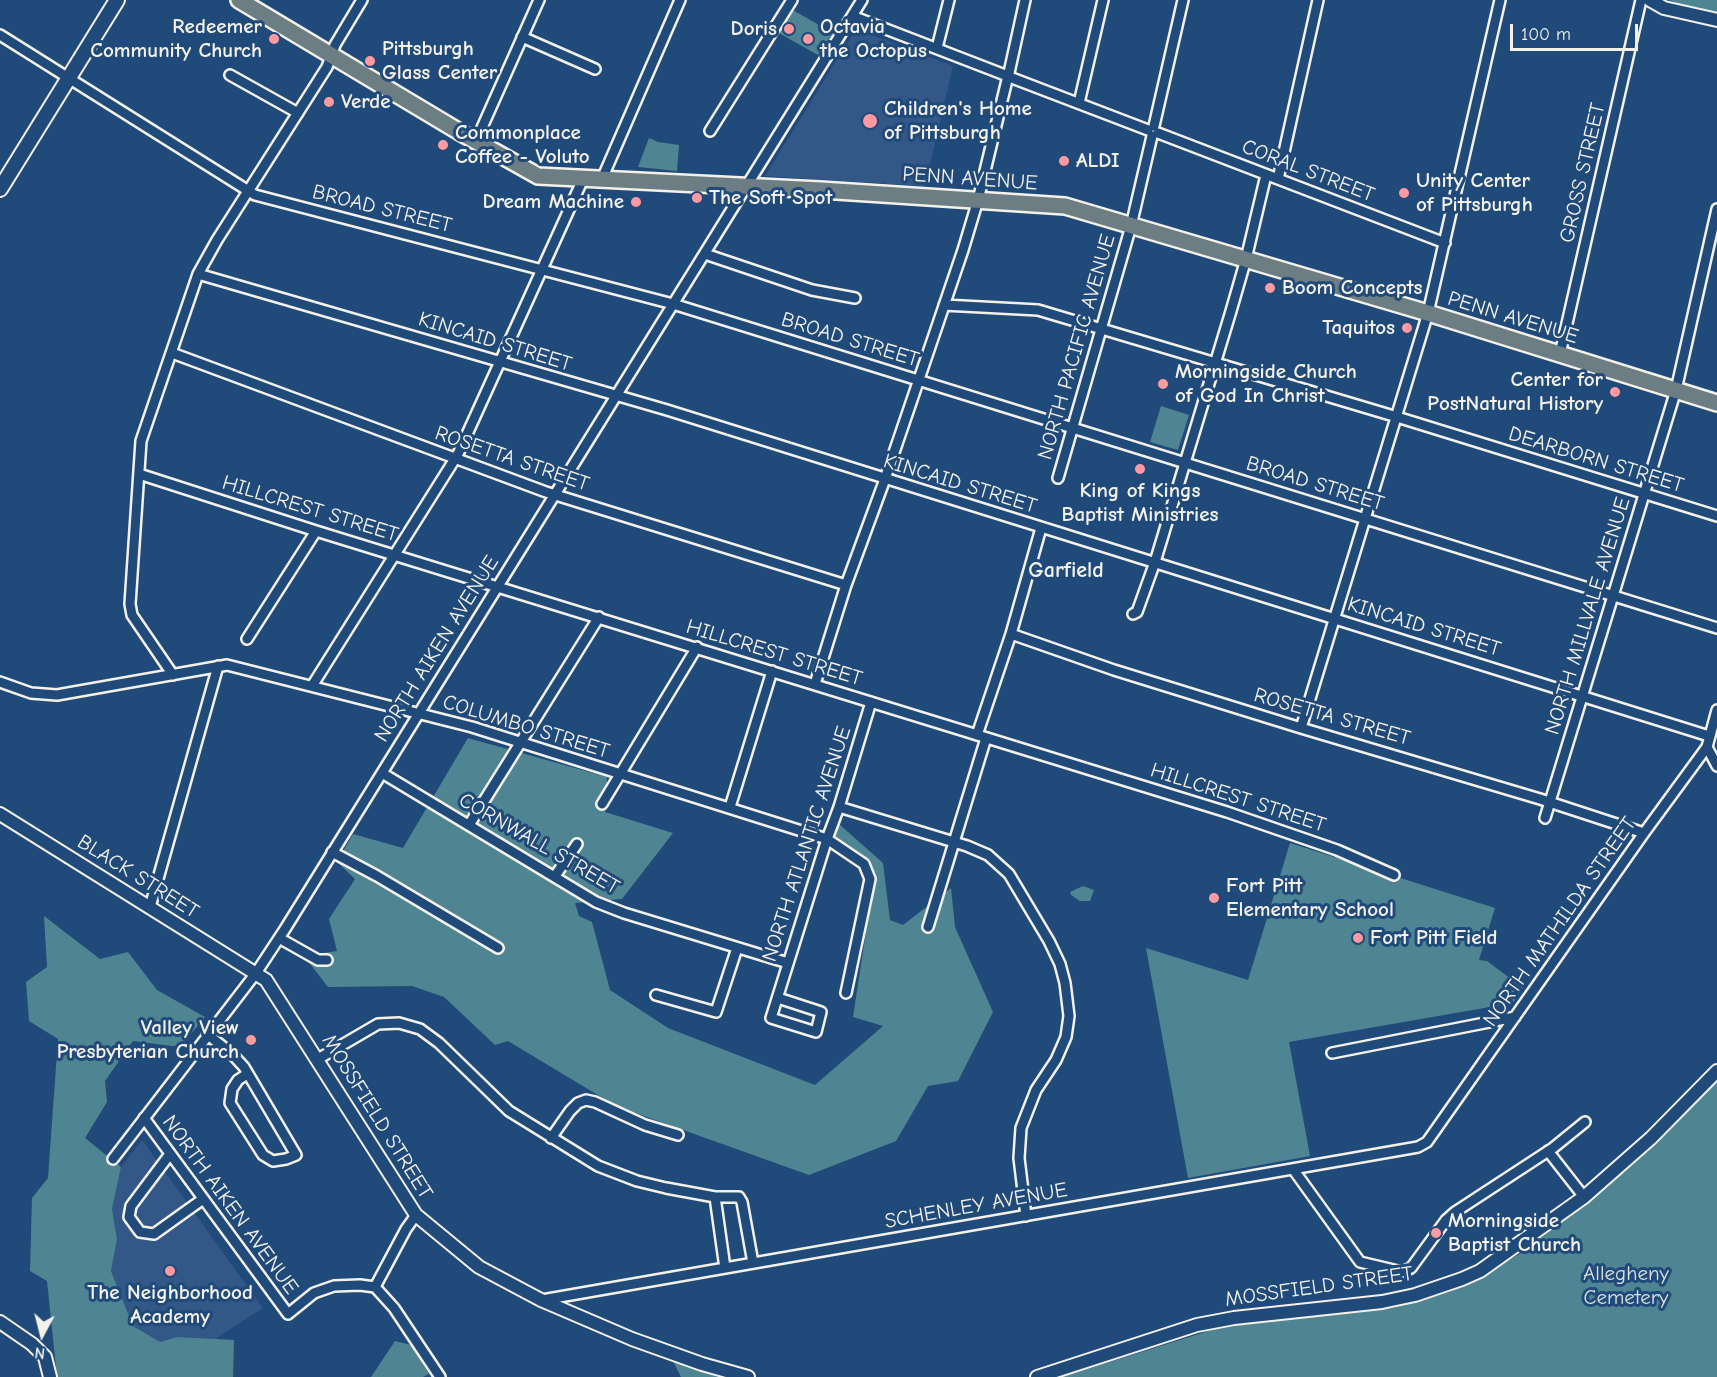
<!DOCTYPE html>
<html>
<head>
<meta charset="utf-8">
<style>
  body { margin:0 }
  #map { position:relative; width:1717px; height:1377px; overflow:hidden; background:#1f4a7a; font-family:"Comic Neue",sans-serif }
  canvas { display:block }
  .north { position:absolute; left:12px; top:1305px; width:60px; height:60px; -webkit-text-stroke:4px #1f4a7a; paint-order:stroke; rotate:187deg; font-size:16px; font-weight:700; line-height:24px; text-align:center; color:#f4f1e8 }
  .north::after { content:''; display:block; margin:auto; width:21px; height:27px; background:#f4f1e8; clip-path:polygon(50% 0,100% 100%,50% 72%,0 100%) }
  .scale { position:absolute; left:1510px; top:24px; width:128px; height:27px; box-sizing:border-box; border:3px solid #f4f1e8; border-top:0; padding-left:8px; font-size:18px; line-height:21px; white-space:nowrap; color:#f4f1e8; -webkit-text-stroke:4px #1f4a7a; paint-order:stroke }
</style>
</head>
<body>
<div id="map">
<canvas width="1717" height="1377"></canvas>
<div class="north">N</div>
<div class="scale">100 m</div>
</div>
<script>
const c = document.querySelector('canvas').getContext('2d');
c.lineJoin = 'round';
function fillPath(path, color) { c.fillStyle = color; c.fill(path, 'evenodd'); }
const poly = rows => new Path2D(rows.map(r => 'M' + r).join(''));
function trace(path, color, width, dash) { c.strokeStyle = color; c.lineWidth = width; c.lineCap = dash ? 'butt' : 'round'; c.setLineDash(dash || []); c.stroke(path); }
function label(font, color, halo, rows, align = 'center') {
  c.font = font + ' "Comic Neue",sans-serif'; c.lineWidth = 6; c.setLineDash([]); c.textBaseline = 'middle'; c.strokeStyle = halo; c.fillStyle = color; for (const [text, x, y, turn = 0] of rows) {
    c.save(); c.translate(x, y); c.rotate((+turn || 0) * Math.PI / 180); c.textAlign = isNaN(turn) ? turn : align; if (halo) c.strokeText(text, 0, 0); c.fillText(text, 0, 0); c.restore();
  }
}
fillPath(poly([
  [856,29,953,66,925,186,765,176],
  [142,1140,263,1308,215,1339,177,1337,160,1342,133,1326,111,1271,117,1239,112,1209,121,1167]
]), '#335887');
fillPath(poly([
  [1669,0,1717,0,1717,13,1682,5],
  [791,9,833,33,818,55,777,32],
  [649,138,658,142,679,145,677,171,638,167],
  [1161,406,1189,415,1178,450,1150,442],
  [468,738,607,777,605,812,673,833,622,899,575,903,579,916,592,922,610,990,668,1028,815,1085,883,1026,853,1017,875,873,833,839,839,824,883,863,890,920,903,925,951,888,955,927,993,1012,958,1081,928,1086,896,1141,809,1175,616,1106,508,1041,495,1045,444,997,412,986,328,987,304,956,337,951,329,919,355,879,337,862,353,834,403,848],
  [1290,843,1495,908,1479,960,1487,961,1523,988,1513,1003,1289,1042,1310,1156,1188,1178,1146,948,1248,980],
  [1083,886,1094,890,1090,901,1080,901,1071,895,1070,892],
  [44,916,100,959,128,952,157,990,205,1017,180,1047,133,1041,105,1081,107,1102,85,1138,121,1167,112,1209,117,1239,111,1271,133,1326,160,1342,177,1337,234,1340,233,1377,57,1377,47,1281,30,1271,32,1198,48,1178,58,1039,29,1021,26,982,47,967],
  [1717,1080,1717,1377,1062,1377,1218,1328,1281,1319,1394,1308,1449,1292,1480,1278,1519,1254,1577,1210,1652,1146],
  [395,1341,411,1345,429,1374,423,1377,371,1377],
  [673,1361,699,1371,718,1377,681,1377]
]), '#4f8592');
const minor = poly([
  [852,16,1005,75],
  [0,35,255,195,673,304,1717,628],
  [522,37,595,69],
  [937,48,949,0],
  [1009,73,1025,0],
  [230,75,298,113],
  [1012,78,1148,130],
  [1079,103,1103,0],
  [1154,126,1183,0],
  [710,131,792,0],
  [1158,133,1445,243],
  [476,141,539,0],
  [602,179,680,0],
  [1278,179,1318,0],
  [705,254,812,290,855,298],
  [198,274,667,410,1709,736],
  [944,305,1038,310,1397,417,1717,516],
  [172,353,546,492,846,585],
  [1560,354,1641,0],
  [139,474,316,531,1227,812,1337,850,1394,875],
  [1058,478,1131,226,1152,136],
  [1133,614,1137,612,1155,562,1231,311,1246,259,1266,175],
  [1011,634,1114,670,1301,728,1540,799,1644,833],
  [247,639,316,531],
  [173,675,132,615,130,604,141,441,198,274,217,240,327,67,335,45,362,0],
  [0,682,31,693,57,695,227,665,472,727,827,839,864,864,870,879,846,993],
  [815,684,846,585,885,479,963,250,978,200,1007,80],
  [312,686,458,454,583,179],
  [1301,728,1428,313,1500,0],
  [977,735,1011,634,1041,528],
  [1707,747,1717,766],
  [382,773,596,902,624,913,788,963],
  [602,804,697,647],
  [730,807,772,671],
  [839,807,967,846,988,855,1009,874,1049,941,1060,964,1065,983,1069,1016,1066,1037,1056,1060,1036,1090,1021,1128,1019,1158,1026,1216],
  [1545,818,1676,390,1717,209],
  [469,825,599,617],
  [332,852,377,876,498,948],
  [555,876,577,844],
  [150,907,218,666],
  [928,927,986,738],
  [279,938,318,960,327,960],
  [656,995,716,1012,737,948],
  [778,998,821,1012,816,1032,771,1018,827,839,839,807,871,702],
  [207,1034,233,1055,244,1067,296,1155,286,1159,273,1161,263,1155,230,1103,232,1089,238,1080,247,1074],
  [1332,1053,1515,1017],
  [318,1059,378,1024,399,1023,420,1029,439,1043,509,1111,598,1166,637,1181,666,1188,715,1197],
  [144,1118,288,1314,314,1293,334,1286,360,1285,375,1287,394,1308,440,1377],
  [551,1138,570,1111,578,1103,586,1100,595,1102,645,1125,678,1135],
  [1548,1151,1584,1197],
  [170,1154,131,1206,129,1217,140,1232,154,1234,203,1199],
  [113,1159,256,973,285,929,862,0],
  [1293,1169,1360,1262,1402,1272,1411,1268,1446,1220,1455,1212,1553,1148,1585,1122],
  [725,1268,715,1197,739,1197,742,1202,753,1263],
  [375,1287,406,1229,416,1215],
  [542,1300,1418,1147,1427,1142,1644,833,1707,747,1717,710]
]);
const tertiary = poly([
  [1650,0,1664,8,1717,20],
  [0,814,266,980,416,1215,479,1267,541,1300,632,1339,702,1364,748,1377],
  [0,1322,32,1344,45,1357,50,1377],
  [1037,1377,1197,1325,1234,1318,1382,1302,1415,1295,1462,1279,1480,1271,1584,1197,1651,1138,1717,1071]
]);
const secondary = poly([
  [0,189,117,0]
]);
const primary = poly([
  [239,0,458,131,538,176,821,190,1065,206,1428,313,1717,403]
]);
trace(minor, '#f4f1e8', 14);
trace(tertiary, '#f4f1e8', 16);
trace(secondary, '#f4f1e8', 18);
trace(primary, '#f4f1e8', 20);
trace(minor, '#1f4a7a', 9);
trace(tertiary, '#1f4a7a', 12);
trace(secondary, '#1f4a7a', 14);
trace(primary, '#6d7d84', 15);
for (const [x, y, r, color] of [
  [789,29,6,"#ff9aa2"],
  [274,39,6,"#ff9aa2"],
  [808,39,6,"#ff9aa2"],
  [370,61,6,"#ff9aa2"],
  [329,102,6,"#ff9aa2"],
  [870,121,8,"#ff9aa2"],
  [443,145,6,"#ff9aa2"],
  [1064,161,6,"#ff9aa2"],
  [1404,193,6,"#ff9aa2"],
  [697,198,6,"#ff9aa2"],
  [636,202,6,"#ff9aa2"],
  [1270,288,6,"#ff9aa2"],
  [1407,328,6,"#ff9aa2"],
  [1163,384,6,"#ff9aa2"],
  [1615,392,6,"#ff9aa2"],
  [1140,469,6,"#ff9aa2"],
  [1214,898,6,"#ff9aa2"],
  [1358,938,6,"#ff9aa2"],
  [251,1040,6,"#ff9aa2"],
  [1436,1233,6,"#ff9aa2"],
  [170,1271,6,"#ff9aa2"]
]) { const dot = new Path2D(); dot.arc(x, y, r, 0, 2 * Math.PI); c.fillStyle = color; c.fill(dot); trace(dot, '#1f4a7a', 2); }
label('bold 21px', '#f4f1e8', '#1f4a7a', [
  ["Redeemer",262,27,"right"],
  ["Community Church",262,51,"right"],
  ["Octavia",820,27],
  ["the Octopus",820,51],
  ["Doris",777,29,"right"],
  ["Pittsburgh",382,49],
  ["Glass Center",382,73],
  ["Verde",341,102],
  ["Children's Home",884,109],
  ["of Pittsburgh",884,133],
  ["Commonplace",455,133],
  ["Coffee - Voluto",455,157],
  ["ALDI",1076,161],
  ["Unity Center",1416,181],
  ["of Pittsburgh",1416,205],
  ["The Soft Spot",709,198],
  ["Dream Machine",624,202,"right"],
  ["Boom Concepts",1282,288],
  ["Taquitos",1395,328,"right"],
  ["Morningside Church",1175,372],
  ["of God In Christ",1175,396],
  ["Center for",1603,380,"right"],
  ["PostNatural History",1603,404,"right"],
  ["King of Kings",1140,491,"center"],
  ["Baptist Ministries",1140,515,"center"],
  ["Fort Pitt",1226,886],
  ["Elementary School",1226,910],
  ["Fort Pitt Field",1370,938],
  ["Valley View",239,1028,"right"],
  ["Presbyterian Church",239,1052,"right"],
  ["Morningside",1448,1221],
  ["Baptist Church",1448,1245],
  ["The Neighborhood",170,1293,"center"],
  ["Academy",170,1317,"center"]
], 'left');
label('21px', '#f4f1e8', '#1f4a7a', [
  ["CORAL STREET",1308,171,21],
  ["GROSS STREET",1583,173,-77],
  ["PENN AVENUE",970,179,4],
  ["BROAD STREET",382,209,14],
  ["PENN AVENUE",1513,318,17],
  ["BROAD STREET",850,340,17],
  ["KINCAID STREET",495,342,17],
  ["NORTH PACIFIC AVENUE",1077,347,-74],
  ["ROSETTA STREET",512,459,19],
  ["DEARBORN STREET",1596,460,17],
  ["KINCAID STREET",960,484,17],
  ["BROAD STREET",1315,484,17],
  ["HILLCREST STREET",310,509,17],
  ["NORTH MILLVALE AVENUE",1588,616,-73],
  ["KINCAID STREET",1424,627,17],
  ["NORTH AIKEN AVENUE",437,649,-58],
  ["HILLCREST STREET",774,653,17],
  ["ROSETTA STREET",1332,717,16],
  ["COLUMBO STREET",526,727,17],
  ["HILLCREST STREET",1238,798,18],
  ["CORNWALL STREET",539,844,30],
  ["NORTH ATLANTIC AVENUE",807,844,-72],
  ["BLACK STREET",138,877,32],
  ["NORTH MATHILDA STREET",1560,922,-55],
  ["MOSSFIELD STREET",377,1117,58],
  ["NORTH AIKEN AVENUE",230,1205,54],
  ["SCHENLEY AVENUE",976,1206,-10],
  ["MOSSFIELD STREET",1319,1287,-8]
]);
label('21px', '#dbe1db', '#1f4a7a', [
  ["Allegheny",1626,1274],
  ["Cemetery",1626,1298]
]);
label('bold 22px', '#f4f1e8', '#1f4a7a', [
  ["Garfield",1066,571]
]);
</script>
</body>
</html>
